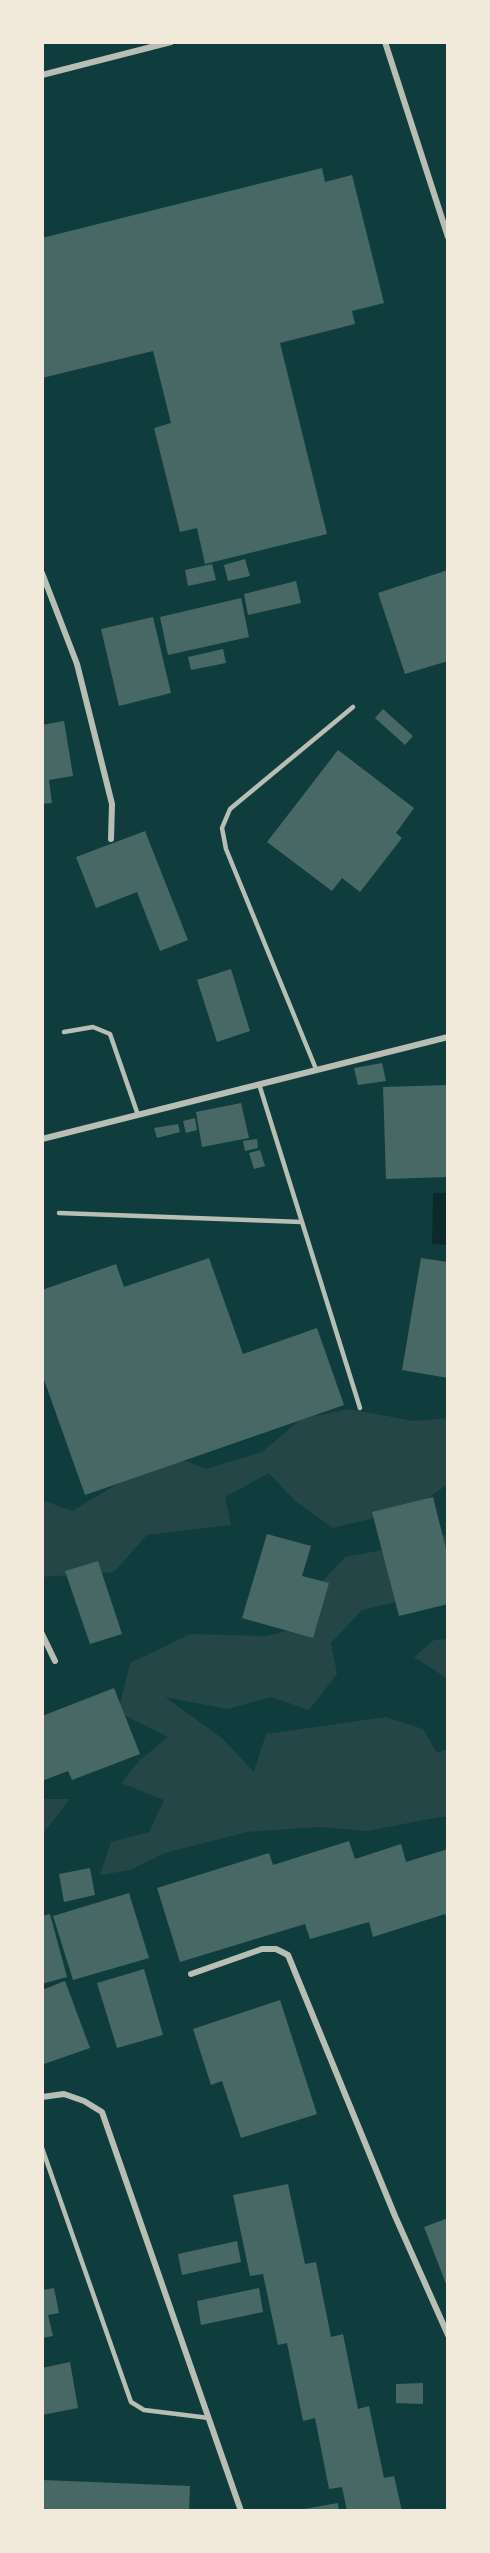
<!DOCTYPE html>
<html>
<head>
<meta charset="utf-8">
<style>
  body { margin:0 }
  #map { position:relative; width:490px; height:2553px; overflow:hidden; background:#0f3d3e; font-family:"Zilla Slab",serif }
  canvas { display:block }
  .frame { position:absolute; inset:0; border:44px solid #f1e9da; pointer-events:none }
</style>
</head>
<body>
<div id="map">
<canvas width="490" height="2553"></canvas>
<div class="frame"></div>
</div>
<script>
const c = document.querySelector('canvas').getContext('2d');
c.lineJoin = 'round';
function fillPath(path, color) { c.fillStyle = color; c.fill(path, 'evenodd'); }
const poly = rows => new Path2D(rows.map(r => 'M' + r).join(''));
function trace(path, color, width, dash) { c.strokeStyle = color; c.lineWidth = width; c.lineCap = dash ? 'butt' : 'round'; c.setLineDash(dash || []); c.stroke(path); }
fillPath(poly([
  [349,1409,414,1421,448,1418,448,1484,414,1508,333,1528,294,1500,269,1473,225,1497,231,1525,147,1535,114,1572,42,1577,42,1500,72,1511,168,1454,206,1469,262,1452,301,1419],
  [448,1534,448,1585,434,1593,362,1610,331,1643,337,1674,309,1710,271,1697,227,1709,165,1697,223,1739,254,1772,266,1734,386,1717,423,1729,437,1753,448,1748,448,1817,439,1817,368,1831,319,1827,247,1832,165,1853,130,1870,100,1875,111,1842,149,1832,164,1800,121,1783,140,1760,168,1737,118,1712,130,1663,191,1634,267,1636,299,1628,316,1588,345,1557,410,1545],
  [448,1639,448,1679,414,1657,434,1640],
  [42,1799,70,1799,42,1835]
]), '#244646');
fillPath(poly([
  [433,1193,448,1193,448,1245,432,1244]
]), '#0a2a2b');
fillPath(poly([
  [322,168,325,182,352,175,384,303,352,311,355,324,280,343,327,534,205,564,197,528,180,532,154,428,171,423,153,351,42,378,42,238],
  [245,559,250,576,228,581,224,565],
  [212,564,216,580,188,586,185,570],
  [448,570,448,661,405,674,378,593],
  [296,581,301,603,248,615,244,594],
  [241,598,249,637,168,655,160,617],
  [153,617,171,693,119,706,101,629],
  [223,649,226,663,191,670,188,657],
  [383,709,413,736,405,745,375,718],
  [64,721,73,776,49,780,52,803,42,804,42,725],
  [338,750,414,808,396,833,402,838,360,892,342,878,332,891,267,842],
  [145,831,188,940,160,951,137,892,96,908,76,857],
  [231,969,250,1031,217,1042,197,980],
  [382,1063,386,1081,358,1085,354,1068],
  [448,1085,448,1177,386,1179,383,1087],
  [241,1103,249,1138,202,1147,196,1112],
  [195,1118,197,1130,186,1133,183,1121],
  [178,1124,180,1132,157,1138,154,1128],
  [257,1139,258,1148,245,1151,243,1141],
  [260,1150,265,1166,254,1169,249,1153],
  [209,1258,243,1354,317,1328,344,1405,85,1495,42,1374,42,1290,116,1264,124,1287],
  [421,1258,448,1262,448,1378,402,1370],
  [433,1497,448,1557,448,1604,399,1616,372,1512],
  [267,1534,311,1546,302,1576,329,1583,313,1638,242,1618],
  [98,1561,122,1634,90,1644,65,1571],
  [114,1688,140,1754,72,1780,68,1771,42,1781,42,1716],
  [349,1841,355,1859,401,1844,406,1862,448,1849,448,1923,445,1914,373,1937,369,1922,310,1939,305,1924,180,1962,157,1888,269,1853,273,1865],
  [90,1868,95,1895,64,1902,59,1874],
  [129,1893,149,1958,73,1980,53,1916],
  [50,1914,67,1977,42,1984,42,1916],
  [144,1969,163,2035,117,2048,97,1983],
  [65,1981,90,2048,44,2064,42,2058,42,1990],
  [280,2000,317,2114,241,2138,222,2081,211,2085,193,2029],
  [288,2184,305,2264,316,2262,331,2337,343,2334,358,2409,369,2406,384,2478,394,2476,402,2511,347,2511,342,2487,329,2489,315,2418,303,2421,287,2343,278,2345,263,2274,250,2276,233,2195],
  [448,2218,448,2289,424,2227],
  [237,2241,241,2262,182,2275,178,2254],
  [54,2288,59,2313,48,2315,53,2336,42,2338,42,2290],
  [259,2288,263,2312,201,2325,197,2301],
  [70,2362,78,2408,42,2415,42,2368],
  [423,2383,423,2404,396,2403,396,2384],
  [42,2480,190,2486,189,2511,42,2511],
  [338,2503,339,2511,298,2511,298,2510]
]), '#486865');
trace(poly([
  [64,1032,93,1027,110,1034,138,1115],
  [316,1069,226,849,222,828,230,809,353,707],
  [259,1084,360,1408],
  [59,1213,302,1222],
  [42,2148,131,2402,144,2410,209,2418]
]), '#b8beb3', 4.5);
trace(poly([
  [385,42,448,237],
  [42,75,171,42],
  [42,573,77,664,112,804,111,839],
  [42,1139,448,1037],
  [42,1634,55,1661],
  [191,1974,262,1949,276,1949,288,1955,395,2216,448,2335],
  [42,2097,64,2094,84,2101,102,2112,241,2511]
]), '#b8beb3', 6);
</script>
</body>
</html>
